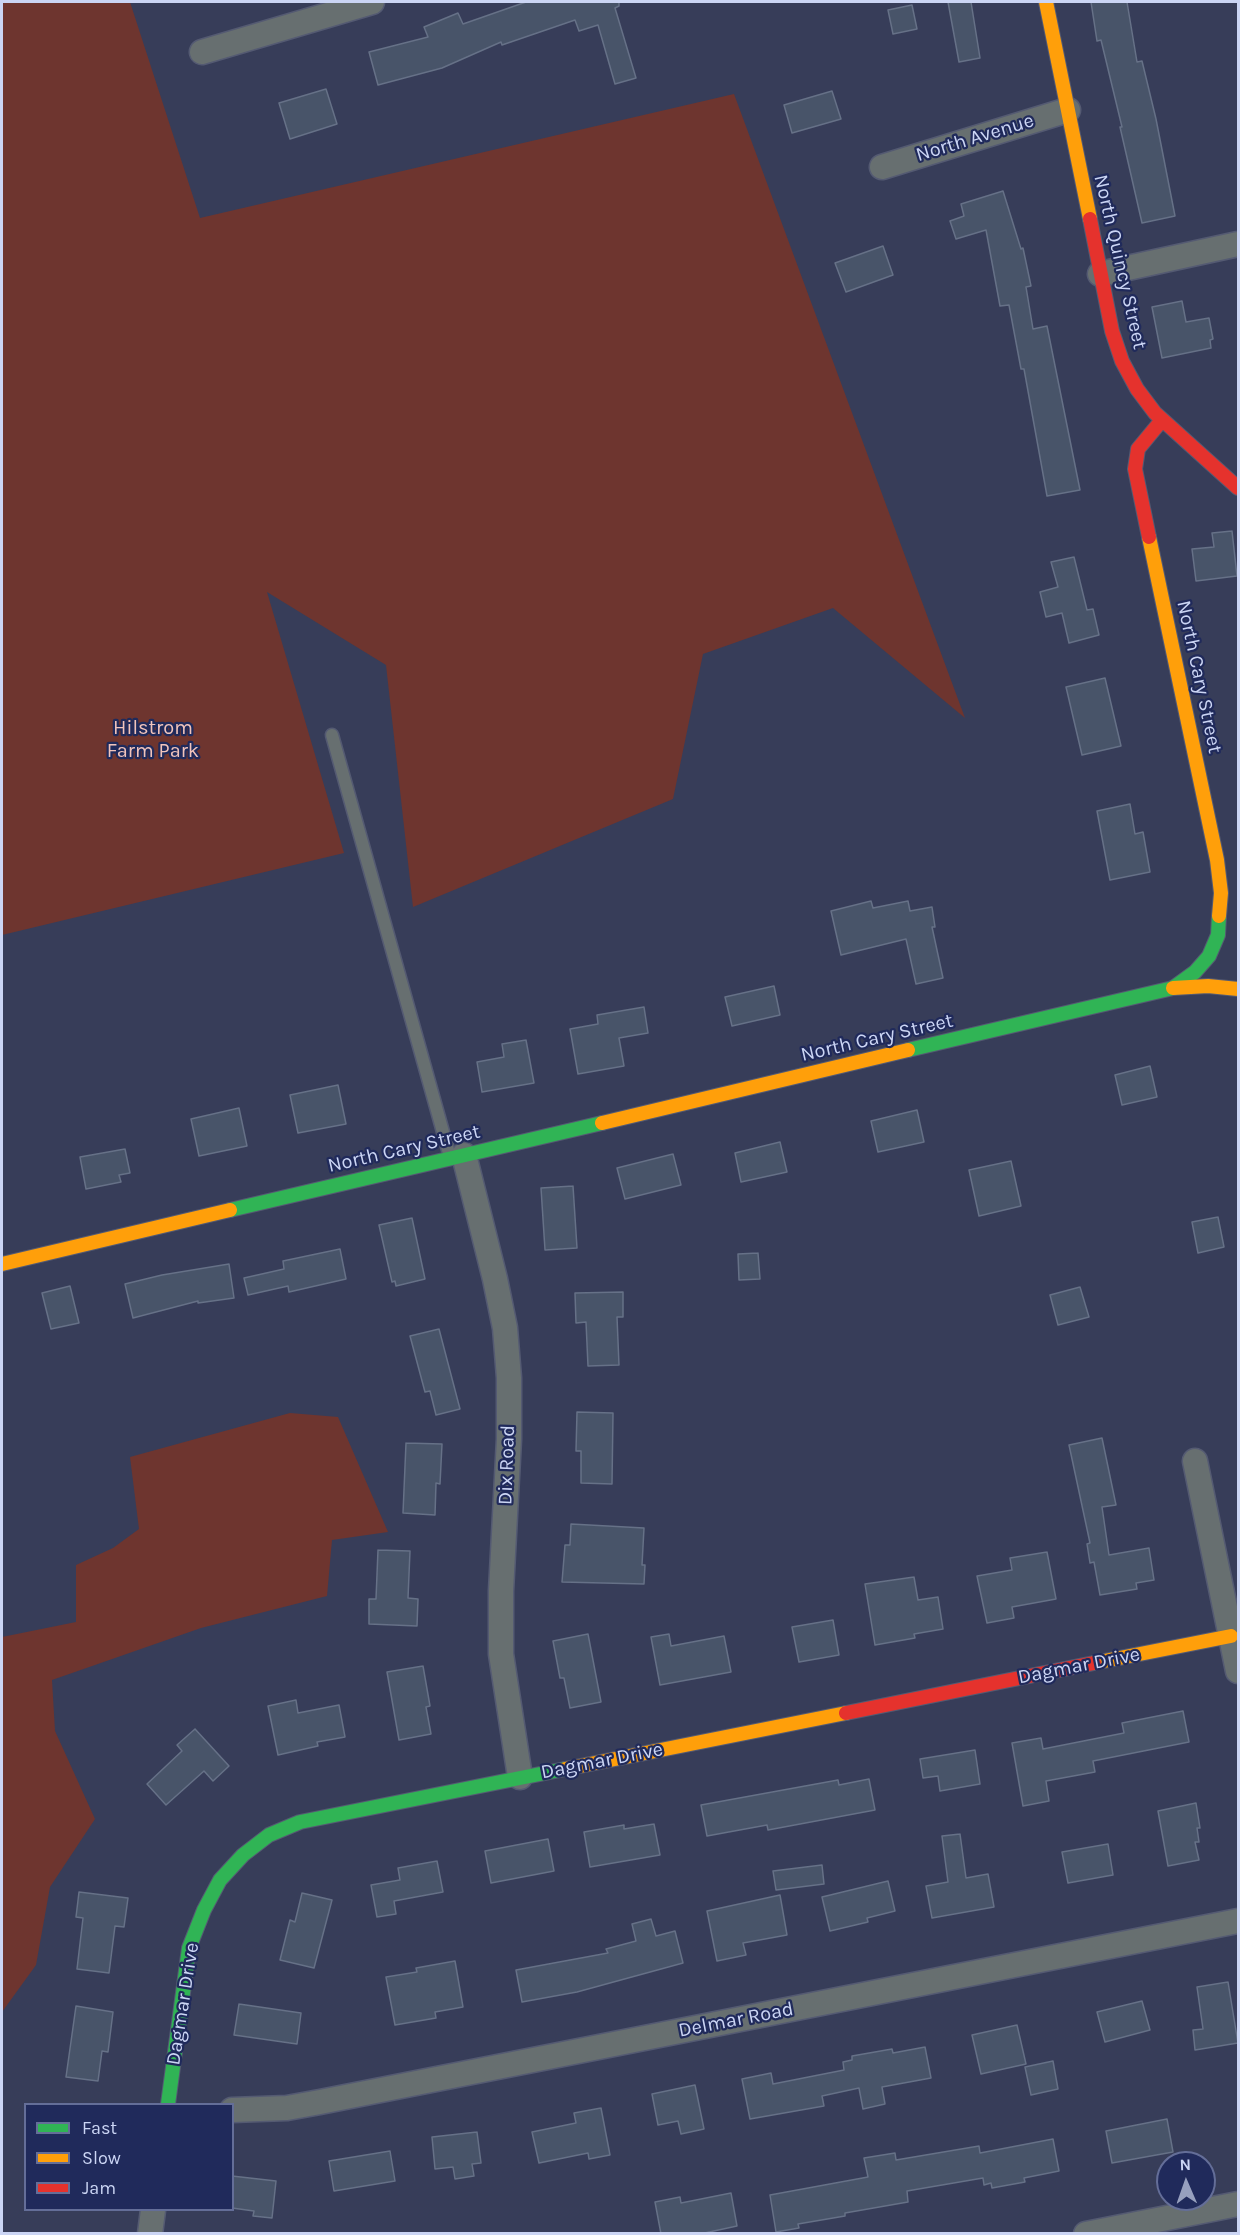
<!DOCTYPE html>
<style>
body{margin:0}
#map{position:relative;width:1240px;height:2235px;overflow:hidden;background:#373d59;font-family:Karla,sans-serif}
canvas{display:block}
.frame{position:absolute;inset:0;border:3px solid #cbd5f4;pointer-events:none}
.legend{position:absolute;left:24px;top:2103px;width:210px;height:108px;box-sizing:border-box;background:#202a5b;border:2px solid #646e98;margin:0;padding:8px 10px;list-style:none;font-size:18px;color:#cbd5f4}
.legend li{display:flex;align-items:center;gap:12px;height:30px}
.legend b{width:30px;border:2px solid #646e98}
.north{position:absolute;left:1156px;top:2151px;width:60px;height:60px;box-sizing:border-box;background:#202a5b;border:2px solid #646e98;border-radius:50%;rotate:358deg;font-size:16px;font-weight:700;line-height:24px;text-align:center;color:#cbd5f4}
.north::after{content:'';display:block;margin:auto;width:21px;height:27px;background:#97a0be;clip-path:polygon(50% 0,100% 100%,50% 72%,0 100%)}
</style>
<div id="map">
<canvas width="1240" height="2235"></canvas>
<div class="frame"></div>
<ul class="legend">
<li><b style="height:8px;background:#30b455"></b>Fast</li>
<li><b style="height:8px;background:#ff9f0a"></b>Slow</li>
<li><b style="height:8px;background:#e5322d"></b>Jam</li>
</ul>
<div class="north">N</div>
</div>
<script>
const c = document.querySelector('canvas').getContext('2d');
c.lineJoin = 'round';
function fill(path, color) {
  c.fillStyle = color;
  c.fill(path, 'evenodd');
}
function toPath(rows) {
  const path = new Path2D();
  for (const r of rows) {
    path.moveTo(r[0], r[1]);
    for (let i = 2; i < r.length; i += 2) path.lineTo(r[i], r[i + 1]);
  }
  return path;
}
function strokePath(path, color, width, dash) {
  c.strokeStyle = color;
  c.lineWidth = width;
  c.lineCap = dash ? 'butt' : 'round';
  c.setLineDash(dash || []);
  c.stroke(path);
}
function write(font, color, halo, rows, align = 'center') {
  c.font = font + ' Karla,sans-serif';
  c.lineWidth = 4.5;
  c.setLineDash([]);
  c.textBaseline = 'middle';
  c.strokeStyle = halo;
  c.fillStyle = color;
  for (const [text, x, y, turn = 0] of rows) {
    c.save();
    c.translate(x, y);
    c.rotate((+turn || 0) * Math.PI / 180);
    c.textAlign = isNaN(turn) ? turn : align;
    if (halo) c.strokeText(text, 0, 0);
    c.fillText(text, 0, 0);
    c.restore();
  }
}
fill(toPath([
 [2,2,130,2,200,218,734,94,965,718,833,608,703,654,673,799,413,907,386,665,267,592,344,853,2,935],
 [290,1413,338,1417,388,1532,332,1540,327,1596,201,1628,52,1680,55,1731,95,1819,50,1887,36,1965,2,2012,2,1637,76,1622,76,1565,113,1548,139,1529,130,1457]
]), '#6e352f');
const building = toPath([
 [526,2,619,2,619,6,615,8,636,78,615,84,598,25,579,31,575,20,502,45,501,42,442,68,378,85,369,52,428,37,424,27,458,13,463,24,526,2],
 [948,2,971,2,980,58,959,62,948,2],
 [1091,2,1127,2,1137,62,1142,61,1156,119,1175,216,1142,223,1120,127,1122,127,1101,40,1097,41,1091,2],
 [912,5,917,29,893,34,888,10,912,5],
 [326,89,337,124,290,139,279,103,326,89],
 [832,91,841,119,792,133,784,105,832,91],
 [1003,191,1021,249,1023,248,1031,286,1026,287,1033,329,1047,326,1080,490,1047,496,1024,369,1021,369,1009,305,1000,306,986,230,956,239,950,221,964,216,961,204,1003,191],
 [883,246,893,275,846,292,835,263,883,246],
 [1182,301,1186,322,1209,318,1213,339,1210,340,1211,348,1162,358,1152,307,1182,301],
 [1232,531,1237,576,1196,581,1192,549,1214,547,1212,533,1232,531],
 [1074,557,1087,610,1093,609,1099,635,1069,643,1062,613,1046,617,1040,592,1058,587,1051,562,1074,557],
 [1105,678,1121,746,1082,755,1066,687,1105,678],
 [1130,804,1135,834,1143,832,1150,872,1110,880,1097,811,1130,804],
 [871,901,873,908,908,901,910,911,932,907,935,927,932,927,943,978,916,984,906,939,841,955,831,911,871,901],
 [774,986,780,1015,732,1026,725,997,774,986],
 [644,1007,648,1033,619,1038,624,1066,578,1074,570,1029,598,1024,597,1015,644,1007],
 [526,1040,534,1083,482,1092,477,1062,504,1057,502,1044,526,1040],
 [1150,1066,1157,1097,1122,1105,1115,1075,1150,1066],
 [338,1085,346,1124,298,1133,290,1095,338,1085],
 [239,1108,247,1146,199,1156,191,1119,239,1108],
 [917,1110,924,1142,878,1152,871,1121,917,1110],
 [780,1142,787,1172,741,1182,735,1153,780,1142],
 [125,1149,130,1173,119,1175,121,1182,86,1189,80,1157,125,1149],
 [673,1154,681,1185,625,1199,617,1168,673,1154],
 [1011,1161,1021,1206,979,1216,969,1170,1011,1161],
 [573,1186,577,1248,545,1250,541,1188,573,1186],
 [1218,1217,1224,1247,1198,1253,1192,1222,1218,1217],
 [412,1218,425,1279,396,1286,395,1281,392,1282,379,1225,412,1218],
 [340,1249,346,1279,289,1292,288,1286,248,1295,244,1278,284,1269,283,1261,340,1249],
 [758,1253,760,1279,739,1280,738,1254,758,1253],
 [229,1264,234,1298,198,1303,198,1301,133,1318,125,1284,162,1275,229,1264],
 [70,1286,79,1323,51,1329,42,1293,70,1286],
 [1080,1287,1089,1317,1058,1325,1050,1295,1080,1287],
 [623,1292,623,1317,617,1317,619,1365,588,1366,586,1322,576,1323,575,1293,623,1292],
 [439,1329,460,1409,436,1415,430,1391,425,1392,410,1336,439,1329],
 [577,1412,613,1413,612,1484,581,1483,581,1451,576,1451,577,1412],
 [1102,1438,1116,1505,1102,1507,1109,1555,1149,1548,1154,1580,1136,1583,1137,1589,1100,1595,1094,1562,1090,1563,1087,1544,1090,1543,1069,1445,1102,1438],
 [406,1443,442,1444,440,1484,436,1483,435,1515,403,1513,406,1443],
 [571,1524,644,1528,642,1565,645,1565,644,1584,562,1582,565,1545,570,1545,571,1524],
 [378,1550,410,1551,408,1598,418,1599,417,1626,369,1624,369,1599,376,1599,378,1550],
 [1047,1552,1056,1599,1012,1607,1014,1618,987,1623,977,1576,1012,1570,1010,1558,1047,1552],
 [914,1577,918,1600,938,1597,943,1629,914,1634,915,1638,875,1645,865,1584,914,1577],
 [833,1620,839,1655,799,1662,792,1627,833,1620],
 [588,1634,601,1702,570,1708,564,1678,560,1678,553,1641,588,1634],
 [669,1634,671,1646,724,1636,731,1672,660,1685,651,1637,669,1634],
 [423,1666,430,1706,426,1707,431,1734,399,1740,387,1672,423,1666],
 [296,1700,298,1713,339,1705,345,1737,317,1742,318,1746,278,1755,268,1706,296,1700],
 [1183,1711,1189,1742,1093,1761,1095,1772,1046,1781,1049,1801,1023,1806,1012,1743,1041,1738,1043,1749,1124,1733,1122,1723,1183,1711],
 [195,1729,229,1766,213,1781,204,1771,166,1805,147,1784,182,1751,177,1745,195,1729],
 [975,1750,980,1784,940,1791,938,1776,923,1778,920,1759,975,1750],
 [869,1779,875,1810,768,1830,767,1825,707,1836,701,1805,838,1780,839,1785,869,1779],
 [1196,1803,1200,1828,1197,1828,1199,1842,1195,1842,1199,1860,1168,1866,1158,1811,1196,1803],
 [654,1824,660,1855,590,1867,584,1832,624,1825,624,1829,654,1824],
 [960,1834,966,1878,988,1874,994,1907,932,1918,926,1886,948,1882,942,1836,960,1834],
 [548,1839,554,1871,491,1883,485,1851,548,1839],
 [1108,1844,1113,1875,1068,1883,1062,1852,1108,1844],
 [437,1861,443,1892,394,1901,396,1914,377,1917,371,1885,400,1880,398,1868,437,1861],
 [822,1865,824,1884,776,1890,773,1871,822,1865],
 [888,1881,895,1911,867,1918,868,1922,830,1931,822,1897,888,1881],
 [79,1892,128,1898,124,1927,115,1926,109,1973,77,1969,83,1918,76,1917,79,1892],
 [302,1893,332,1900,314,1968,280,1960,290,1920,295,1922,302,1893],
 [780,1895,787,1935,743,1943,746,1955,717,1961,707,1911,780,1895],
 [651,1919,656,1936,675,1931,683,1963,577,1992,522,2002,516,1970,608,1953,606,1949,636,1941,632,1924,651,1919],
 [455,1961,463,2007,435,2012,436,2018,395,2025,386,1977,417,1972,416,1968,455,1961],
 [1228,1982,1238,2043,1195,2050,1193,2030,1203,2029,1197,1987,1228,1982],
 [1142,2001,1150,2030,1105,2042,1097,2012,1142,2001],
 [239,2004,301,2013,297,2044,234,2035,239,2004],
 [76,2006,113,2012,108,2052,102,2051,98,2081,66,2077,76,2006],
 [1017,2025,1026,2064,981,2074,972,2035,1017,2025],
 [925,2047,931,2078,882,2087,885,2104,863,2109,859,2088,822,2096,824,2106,750,2119,742,2079,771,2073,773,2084,844,2070,843,2062,852,2060,852,2056,892,2049,893,2053,925,2047],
 [1053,2061,1058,2089,1031,2095,1025,2067,1053,2061],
 [695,2085,704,2129,681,2134,678,2121,658,2125,652,2094,695,2085],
 [601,2108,610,2155,589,2159,588,2153,539,2163,532,2132,576,2123,574,2113,601,2108],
 [1167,2119,1173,2152,1112,2163,1106,2131,1167,2119],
 [477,2132,481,2163,472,2164,474,2176,455,2179,453,2167,435,2169,432,2137,477,2132],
 [1053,2139,1059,2171,1024,2178,1025,2182,992,2188,991,2183,984,2185,983,2178,907,2191,908,2202,845,2213,845,2216,798,2224,799,2228,776,2232,770,2195,868,2177,864,2158,895,2153,896,2160,979,2146,980,2153,1053,2139],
 [390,2151,395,2181,334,2191,329,2161,390,2151],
 [232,2176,276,2181,272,2218,253,2216,254,2211,232,2208,232,2176],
 [731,2193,737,2226,700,2234,661,2234,655,2202,680,2197,681,2203,731,2193]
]);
fill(building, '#485469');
strokePath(building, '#667187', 1.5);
const lane = toPath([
 [332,735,450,1157]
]);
const street = toPath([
 [202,52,372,2],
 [882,167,1068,110],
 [1100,274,1238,244],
 [464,1155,495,1279,505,1328,509,1378,509,1439,501,1591,501,1654,520,1777],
 [1195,1461,1238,1671],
 [232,2110,287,2108,320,2102,1238,1921],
 [150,2234,153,2210],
 [1086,2234,1238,2204]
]);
const fast = toPath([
 [908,1050,1173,988,1195,972,1209,956,1218,935,1219,916],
 [230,1210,602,1123],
 [168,2104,189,1948,204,1910,220,1880,243,1855,269,1835,300,1822,565,1769]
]);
const slow = toPath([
 [1046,2,1090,219],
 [1149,537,1217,860,1221,893,1219,916],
 [1173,988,1208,986,1238,989],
 [602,1123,908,1050],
 [2,1264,230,1210],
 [1094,1663,1231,1636],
 [565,1769,846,1713]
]);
const jam = toPath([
 [1090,219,1112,331,1122,361,1137,389,1155,413,1238,488],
 [1149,537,1135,469,1138,449,1162,420],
 [846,1713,1094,1663]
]);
strokePath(lane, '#545a72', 15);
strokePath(street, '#545a72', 27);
strokePath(fast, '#545a72', 16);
strokePath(slow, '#545a72', 16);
strokePath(jam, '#545a72', 16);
strokePath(lane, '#676f70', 12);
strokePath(street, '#676f70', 24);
strokePath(fast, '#30b455', 14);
strokePath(slow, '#ff9f0a', 14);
strokePath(jam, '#e5322d', 14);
write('20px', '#cbd5f4', '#202a5b', [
 ["North Avenue",975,138,-17],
 ["North Quincy Street",1120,262,77],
 ["North Cary Street",1199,677,78],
 ["North Cary Street",877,1038,-13],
 ["North Cary Street",404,1149,-13],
 ["Dix Road",507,1465,-88],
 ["Dagmar Drive",1079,1666,-11],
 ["Dagmar Drive",602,1761,-11],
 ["Dagmar Drive",183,2004,-81],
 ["Delmar Road",736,2020,-11]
]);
write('20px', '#f2c4bb', '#202a5b', [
 ["Hilstrom",153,728],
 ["Farm Park",153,751]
]);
</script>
